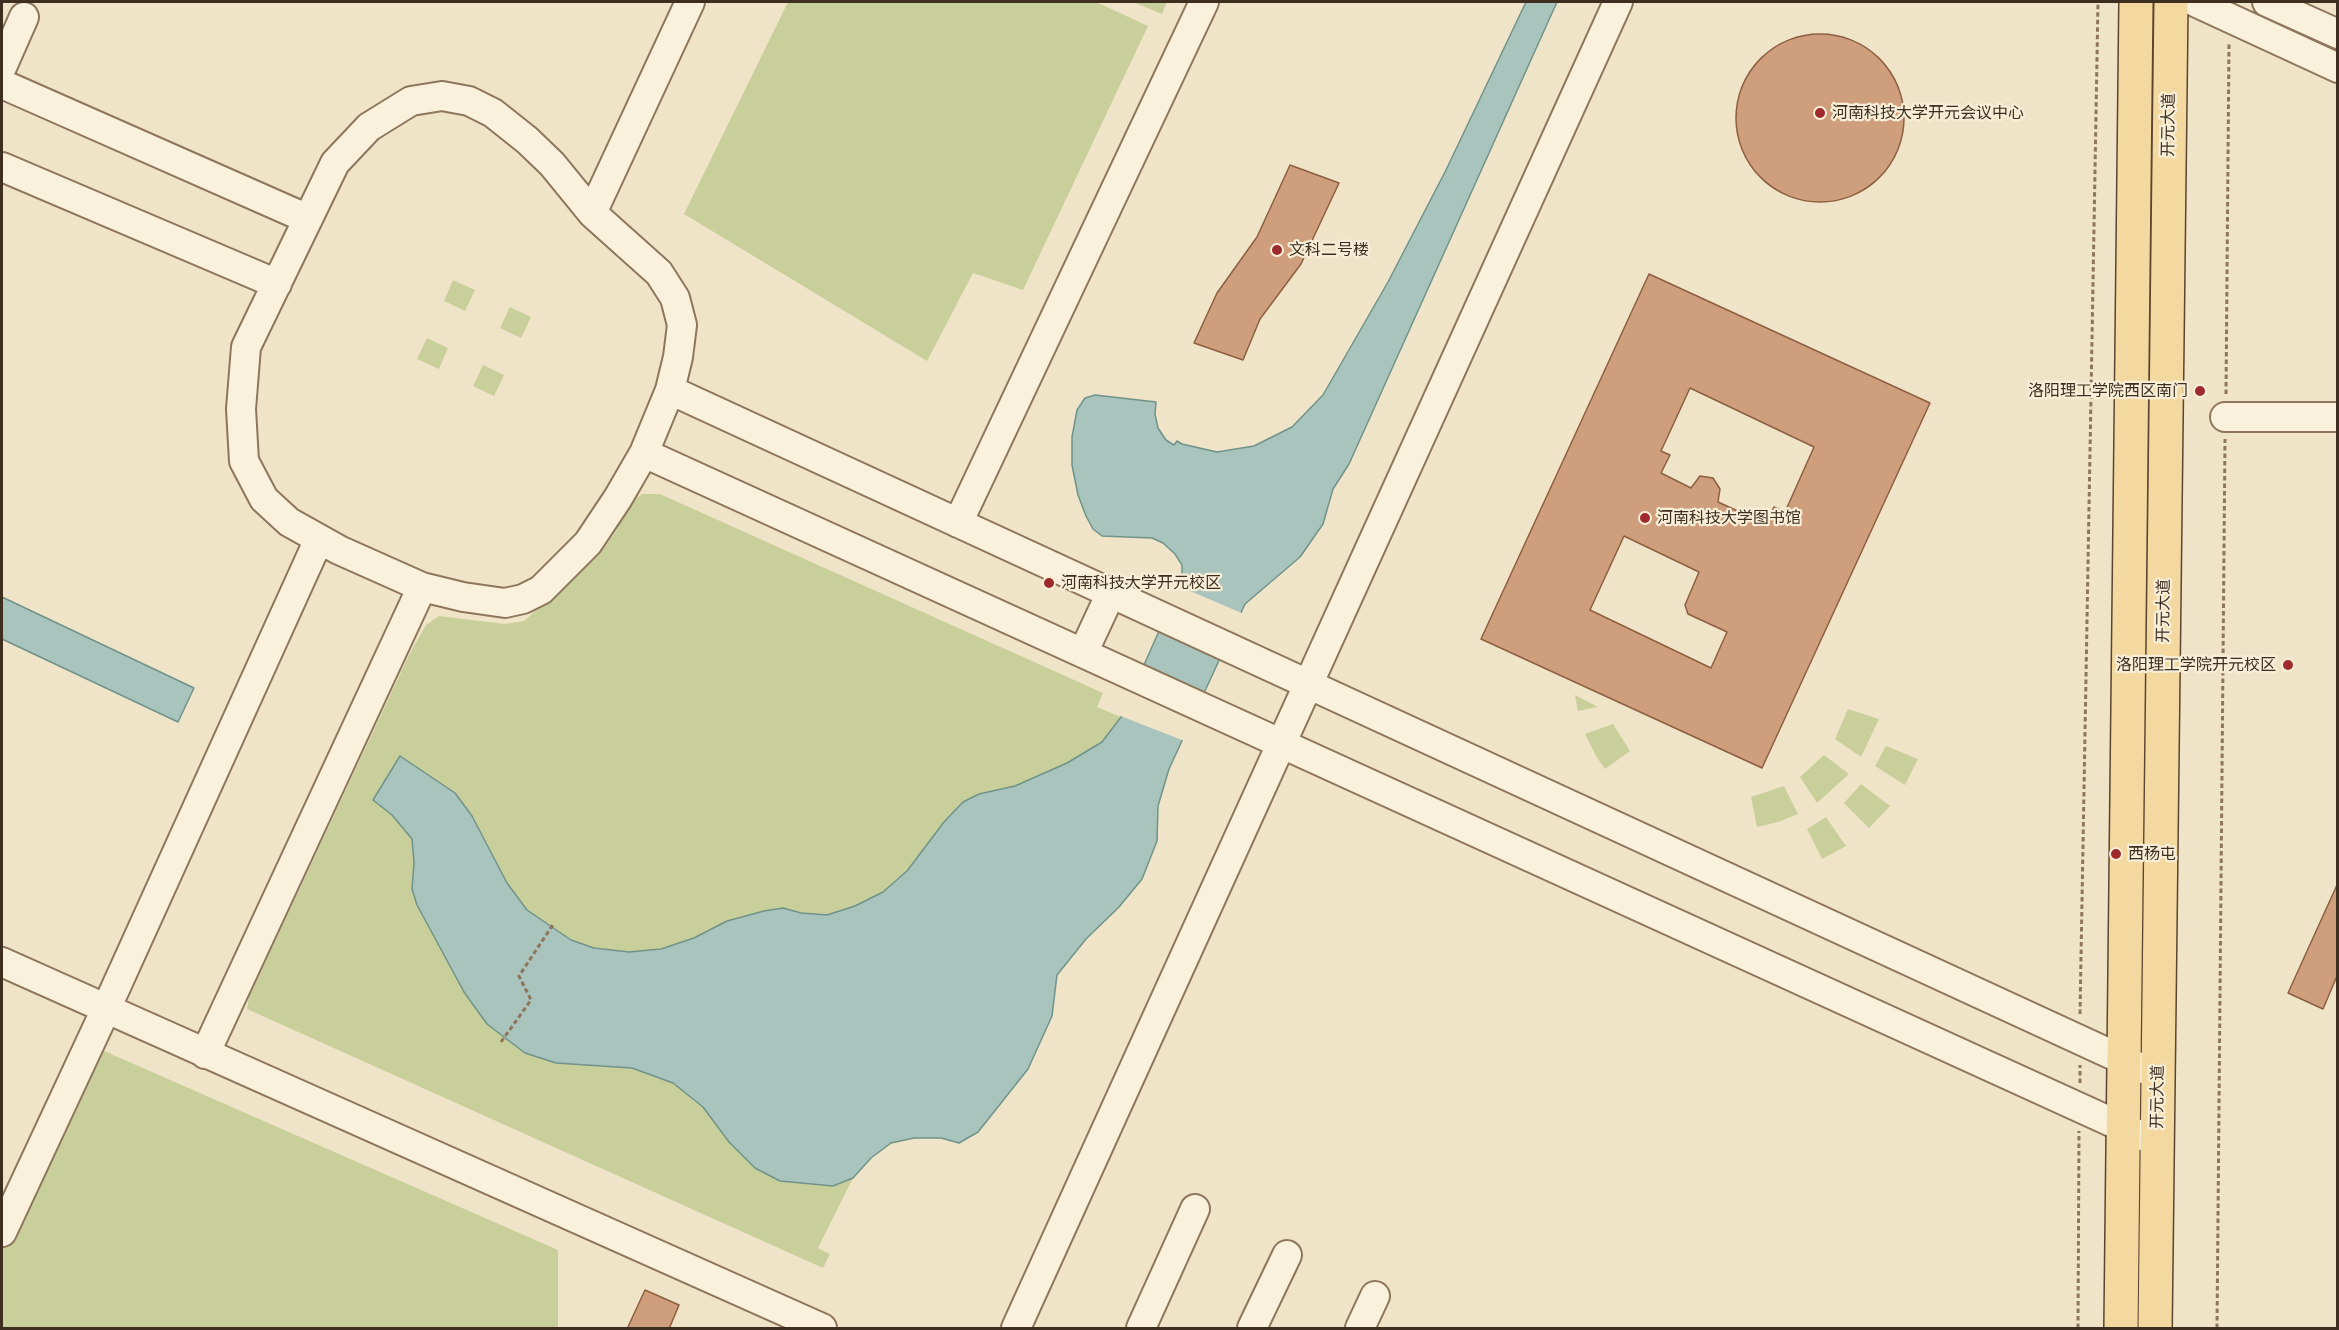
<!DOCTYPE html>
<meta charset="utf-8">
<style>
body{margin:0}
#map{position:relative;width:2339px;height:1330px;overflow:hidden;background:#f0e4c8;font-family:"Libre Baskerville",serif}
canvas{display:block}
.frame{position:absolute;inset:0;border:3px solid #3d2e20;pointer-events:none}
</style>
<div id="map">
<canvas width="2339" height="1330"></canvas>
<div class="frame"></div>
</div>
<script>
const c = document.querySelector('canvas').getContext('2d');
c.lineJoin = 'round';
function fill(path, color) {
  c.fillStyle = color;
  c.fill(path, 'evenodd');
}
function toPath(rows) {
  const path = new Path2D();
  for (const r of rows) {
    if (r.length === 3) {
      path.moveTo(r[0] + r[2], r[1]);
      path.arc(r[0], r[1], r[2], 0, 2 * Math.PI);
      continue;
    }
    path.moveTo(r[0], r[1]);
    for (let i = 2; i < r.length; i += 2) path.lineTo(r[i], r[i + 1]);
  }
  return path;
}
function strokePath(path, color, width, dash) {
  c.strokeStyle = color;
  c.lineWidth = width;
  c.lineCap = dash ? 'butt' : 'round';
  c.setLineDash(dash || []);
  c.stroke(path);
}
function write(font, color, halo, rows, align = 'center') {
  c.font = font + ' "Libre Baskerville","Noto Sans SC",serif';
  c.lineWidth = 4.5;
  c.setLineDash([]);
  c.textBaseline = 'middle';
  c.strokeStyle = halo;
  c.fillStyle = color;
  for (const [text, x, y, turn = 0] of rows) {
    c.save();
    c.translate(x, y);
    c.rotate((+turn || 0) * Math.PI / 180);
    c.textAlign = isNaN(turn) ? turn : align;
    if (halo) c.strokeText(text, 0, 0);
    c.fillText(text, 0, 0);
    c.restore();
  }
}
fill(toPath([
 [788,2,1096,2,1148,26,1023,290,973,273,927,361,684,214],
 [1133,2,1167,2,1162,14],
 [453,280,475,290,465,311,444,301],
 [510,307,531,317,521,338,500,328],
 [427,338,448,348,439,369,417,359],
 [483,365,504,375,494,396,473,386],
 [642,494,660,494,1103,693,1097,707,1121,717,1102,742,1067,763,1015,786,979,794,963,802,944,822,907,871,883,892,856,906,827,915,801,913,783,908,661,949,629,952,594,948,571,940,550,927,527,910,507,883,486,842,420,770,401,756,373,800,392,815,412,839,414,863,412,889,417,905,464,992,487,1024,525,1053,556,1063,632,1068,673,1083,703,1107,729,1142,833,1186,853,1178,818,1248,830,1254,823,1268,247,1009,249,997,410,653,426,625,439,616,505,624,524,621,600,554,616,531,626,506],
 [1575,695,1598,707,1578,711],
 [1848,709,1879,719,1861,757,1835,739],
 [1613,724,1630,751,1605,769,1596,756,1585,734],
 [1886,746,1918,759,1905,785,1875,766],
 [1824,755,1849,774,1817,803,1800,777],
 [1861,784,1890,806,1869,828,1844,803],
 [1784,786,1798,814,1778,822,1757,827,1751,797],
 [1826,817,1846,846,1822,859,1807,829],
 [95,1047,558,1250,558,1328,2,1328,2,1245]
]), '#c9cf9b');
const water = toPath([
 [1526,2,1557,2,1349,464,1333,489,1323,524,1300,557,1245,604,1169,769,1158,806,1157,841,1142,879,1119,907,1086,939,1057,975,1052,1016,1028,1069,978,1132,959,1143,941,1138,914,1138,891,1143,871,1158,853,1178,833,1186,780,1181,755,1168,729,1142,703,1107,673,1083,632,1068,556,1063,525,1053,487,1024,464,992,417,905,412,889,414,863,412,839,392,815,373,800,400,756,455,793,472,816,507,883,527,910,571,940,594,948,629,952,661,949,694,938,727,921,764,911,783,908,801,913,827,915,855,906,883,892,907,871,944,822,963,802,979,794,1015,786,1067,763,1102,742,1121,717,1182,579,1182,565,1175,554,1163,543,1152,538,1102,536,1093,529,1086,516,1078,495,1072,465,1072,437,1077,410,1085,398,1095,395,1156,402,1155,414,1158,428,1166,440,1174,445,1177,441,1182,444,1217,452,1254,446,1292,427,1323,395,1388,282,1446,170,1526,2],
 [2,597,194,688,178,722,2,639,2,597]
]);
fill(water, '#a9c4bc');
strokePath(water, '#6f938a', 1.5);
fill(toPath([
 [1176,585,1244,614,1224,660,1156,630],
 [1140,667,1207,697,1187,742,1118,715]
]), '#f0e4c8');
const building = toPath([
 [1820,118,84],
 [1290,165,1339,183,1301,264,1260,319,1243,360,1194,343,1217,293,1257,237,1290,165],
 [1649,274,1930,403,1762,768,1481,639,1649,274],
 [1690,388,1814,447,1785,512,1774,507,1766,524,1718,502,1720,489,1713,478,1700,476,1691,488,1661,473,1670,455,1661,451,1690,388],
 [1624,536,1699,572,1685,605,1688,614,1727,632,1711,668,1590,610,1624,536],
 [2337,885,2337,976,2323,1009,2288,993,2337,885],
 [645,1290,679,1305,669,1329,627,1329,645,1290]
]);
fill(building, '#cf9f7d');
strokePath(building, '#8d5f41', 1.5);
const minor = toPath([
 [2195,2,2338,68],
 [2267,2,2338,34],
 [2,67,24,17],
 [2,84,308,219],
 [442,96,469,101,493,113,527,140,552,164,592,213,659,273,675,298,682,325,678,357,670,390,644,453,618,498,588,543,541,590,523,599,505,603,463,597,422,587,339,550,289,522,264,499,244,461,241,409,246,347,335,163,369,127,411,101,442,96],
 [2,167,277,284],
 [592,213,690,2],
 [670,390,2143,1069],
 [2225,417,2338,417],
 [644,453,2142,1136],
 [958,523,1204,2],
 [1083,653,1111,593],
 [2,962,822,1328],
 [205,1054,422,587],
 [2,1232,106,1009,319,539],
 [1016,1328,1618,2],
 [1141,1328,1195,1209],
 [1252,1328,1287,1255],
 [1360,1328,1375,1296]
]);
const major = toPath([
 [2121,1328,2136,2],
 [2155,1328,2171,2]
]);
strokePath(minor, '#8d765c', 32);
strokePath(major, '#5b4430', 36);
strokePath(toPath([
 [2226,394,2229,43],
 [2080,1014,2098,2],
 [501,1042,531,1000,519,976,554,923],
 [2080,1083,2080,1065],
 [2078,1328,2079,1131],
 [2217,1328,2225,439]
]), '#8d765c', 3, [4.5, 3]);
strokePath(minor, '#faf1dc', 28);
strokePath(major, '#f3d9a0', 33);
for (const [x, y, r, color] of [
 [1820,113,6,"#9e2a2b"],
 [1277,250,6,"#9e2a2b"],
 [2200,391,6,"#9e2a2b"],
 [1645,518,6,"#9e2a2b"],
 [1049,583,6,"#9e2a2b"],
 [2288,665,6,"#9e2a2b"],
 [2116,854,6,"#9e2a2b"]
]) {
  const dot = new Path2D();
  dot.arc(x, y, r, 0, 2 * Math.PI);
  c.fillStyle = color;
  c.fill(dot);
  strokePath(dot, '#f7eed8', 2);
}
write('16px', '#3d2e20', '#f7eed8', [
 ["河南科技大学开元会议中心",1832,113],
 ["文科二号楼",1289,250],
 ["洛阳理工学院西区南门",2188,391,"right"],
 ["河南科技大学图书馆",1657,518],
 ["河南科技大学开元校区",1061,583],
 ["洛阳理工学院开元校区",2276,665,"right"],
 ["西杨屯",2128,854]
], 'left');
write('16px', '#3d2e20', '#f7eed8', [
 ["开元大道",2169,125,-89],
 ["开元大道",2164,611,-89],
 ["开元大道",2158,1097,-89]
]);
</script>
